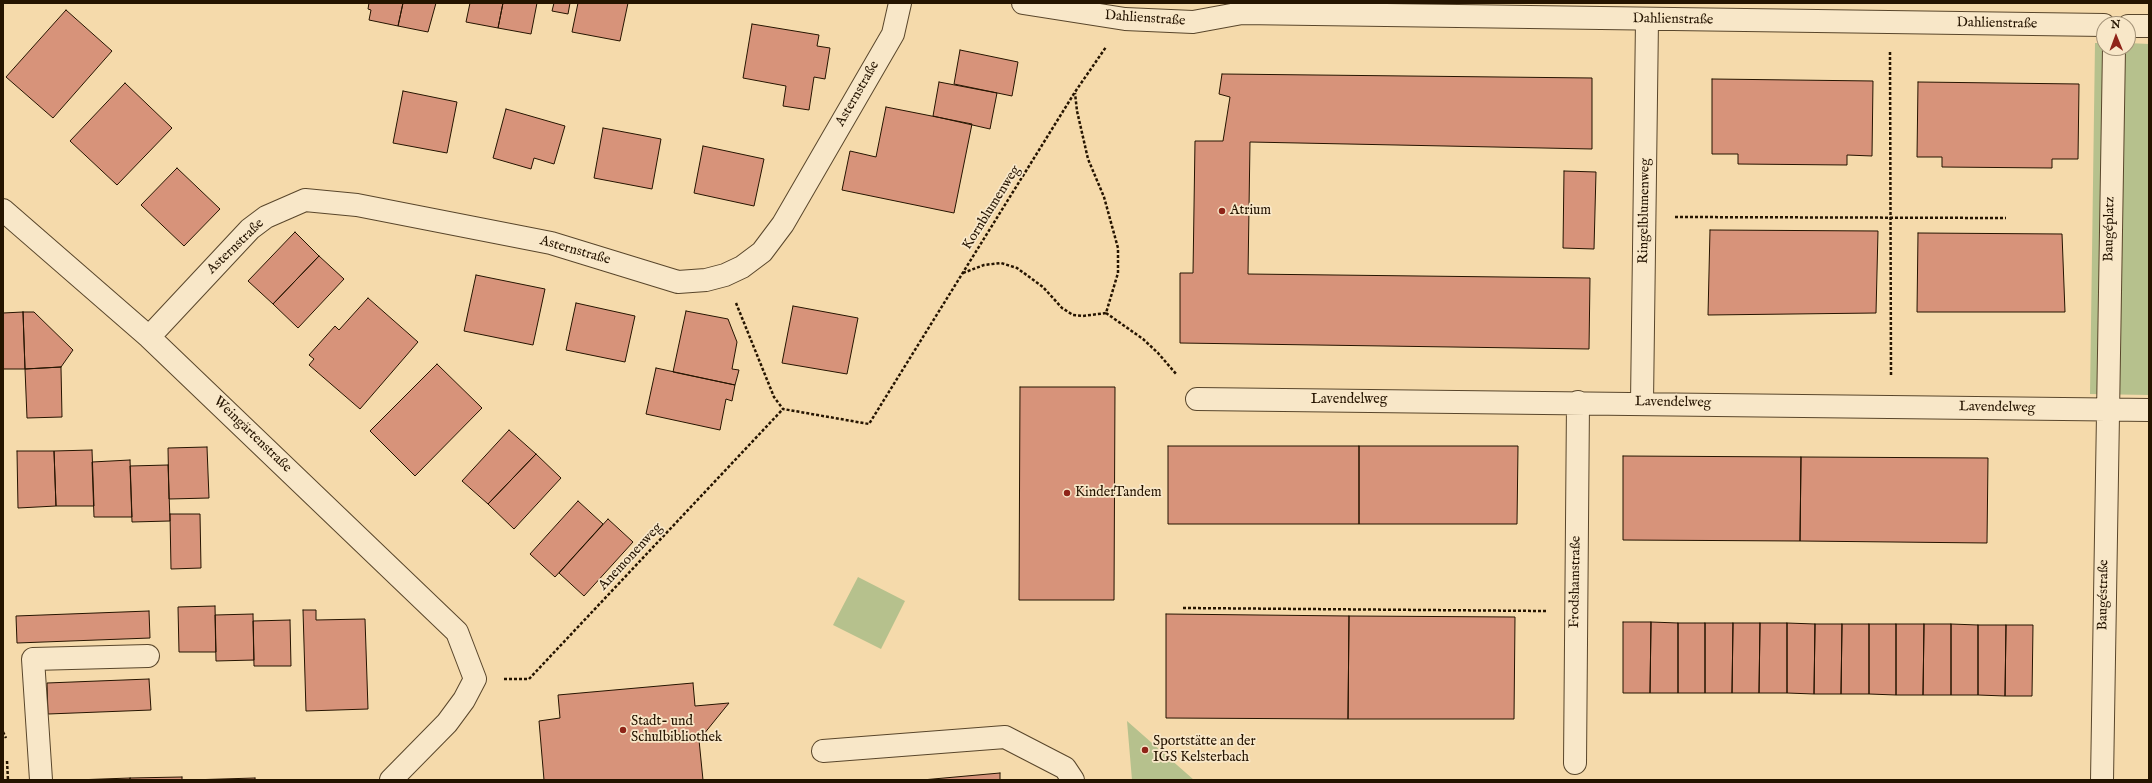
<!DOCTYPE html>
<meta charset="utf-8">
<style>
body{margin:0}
#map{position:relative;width:2152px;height:783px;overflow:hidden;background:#f5daab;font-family:"IM FELL English",serif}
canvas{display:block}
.frame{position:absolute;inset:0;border:4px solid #251400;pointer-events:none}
.north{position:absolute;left:2096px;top:16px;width:40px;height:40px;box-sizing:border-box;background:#f8e7c8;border:1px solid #a49378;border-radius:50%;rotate:359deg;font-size:11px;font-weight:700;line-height:16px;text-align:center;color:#251400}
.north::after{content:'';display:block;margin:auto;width:14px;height:18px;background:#8f2418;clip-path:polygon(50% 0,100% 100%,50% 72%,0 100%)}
</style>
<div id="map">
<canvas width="2152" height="783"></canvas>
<div class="frame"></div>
<div class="north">N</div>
</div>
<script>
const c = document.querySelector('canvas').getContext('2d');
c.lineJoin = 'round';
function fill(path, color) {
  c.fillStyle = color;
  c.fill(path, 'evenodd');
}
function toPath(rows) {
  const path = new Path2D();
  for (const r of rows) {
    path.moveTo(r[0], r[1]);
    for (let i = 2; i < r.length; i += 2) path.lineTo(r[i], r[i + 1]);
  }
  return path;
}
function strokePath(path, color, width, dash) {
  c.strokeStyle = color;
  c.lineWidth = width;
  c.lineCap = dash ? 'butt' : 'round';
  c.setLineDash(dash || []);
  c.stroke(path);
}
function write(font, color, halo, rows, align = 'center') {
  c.font = font + ' "IM FELL English",serif';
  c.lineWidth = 3.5;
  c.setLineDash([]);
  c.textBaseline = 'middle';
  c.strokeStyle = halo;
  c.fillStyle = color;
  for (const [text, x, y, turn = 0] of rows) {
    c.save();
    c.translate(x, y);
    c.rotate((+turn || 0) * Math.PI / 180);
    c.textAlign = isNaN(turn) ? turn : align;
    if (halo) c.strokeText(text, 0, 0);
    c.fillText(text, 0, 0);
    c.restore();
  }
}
fill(toPath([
 [2095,43,2104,43,2104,48,2128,48,2128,43,2149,44,2149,395,2090,394],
 [858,577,905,601,881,649,833,625],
 [1127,721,1194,780,1132,780]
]), '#b6c18d');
const building = toPath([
 [369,3,403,3,398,26,369,20,371,10,368,9,369,3],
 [403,3,436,3,428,32,398,26,403,3],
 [470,3,503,3,498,28,466,22,470,3],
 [503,3,537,3,531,34,498,28,503,3],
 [554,3,570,3,568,14,552,11,554,3],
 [578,3,628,3,620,41,572,32,578,3],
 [66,10,112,51,53,118,6,77,66,10],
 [752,24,819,35,817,46,830,48,825,79,814,77,809,110,783,106,786,86,743,78,752,24],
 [960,50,1018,62,1012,96,954,84,960,50],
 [1222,74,1592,78,1592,149,1250,142,1248,274,1590,278,1589,349,1180,343,1180,273,1193,273,1195,141,1223,141,1230,97,1219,94,1222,74],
 [1712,79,1873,81,1872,156,1847,155,1847,165,1738,164,1738,154,1712,154,1712,79],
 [939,82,997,93,990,129,933,116,939,82],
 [1918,82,2079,84,2078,159,2052,159,2052,168,1942,167,1942,157,1917,157,1918,82],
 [125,83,172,128,117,185,70,141,125,83],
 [403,91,457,102,447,153,393,143,403,91],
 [886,107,972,124,954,213,842,190,850,151,876,157,886,107],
 [506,109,565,126,554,164,534,158,531,169,493,158,506,109],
 [603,128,661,139,652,189,594,178,603,128],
 [703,146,764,159,754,206,694,193,703,146],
 [177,168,220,209,184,246,141,205,177,168],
 [1564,171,1596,172,1594,249,1563,248,1564,171],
 [1710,230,1878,231,1876,313,1708,315,1710,230],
 [295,232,319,256,273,304,248,281,295,232],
 [1918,233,2062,234,2065,312,1917,312,1918,233],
 [319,256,344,279,298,328,273,304,319,256],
 [476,275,545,289,533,345,464,331,476,275],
 [368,298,418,342,360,409,309,365,314,359,309,355,335,326,339,330,368,298],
 [576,303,635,316,625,362,566,350,576,303],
 [793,306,858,318,847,374,782,363,793,306],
 [686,311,728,319,737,342,732,369,739,370,735,385,673,372,686,311],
 [23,312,34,312,73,350,61,367,25,369,23,312],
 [23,312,25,369,3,369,3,313,23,312],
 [437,364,482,408,415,476,370,431,437,364],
 [61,367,62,417,27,418,25,369,61,367],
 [656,368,735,385,732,401,726,399,720,430,646,414,656,368],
 [1020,387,1115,387,1114,600,1019,600,1020,387],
 [509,430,536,454,488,504,462,481,509,430],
 [1168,446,1359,446,1359,524,1168,524,1168,446],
 [1359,446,1518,446,1517,524,1359,524,1359,446],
 [207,447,209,498,169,499,168,448,207,447],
 [92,450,94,506,56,506,54,451,92,450],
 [17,451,54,451,56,506,18,508,17,451],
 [536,454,561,478,514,529,488,504,536,454],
 [1623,456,1801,457,1800,541,1623,540,1623,456],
 [1801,457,1988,458,1987,543,1800,541,1801,457],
 [130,460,132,517,94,517,92,462,130,460],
 [168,465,170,521,132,522,130,466,168,465],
 [578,501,603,524,555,577,530,554,578,501],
 [170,514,200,514,201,568,171,569,170,514],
 [608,519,633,542,584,596,559,573,608,519],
 [215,606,216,652,179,652,178,607,215,606],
 [303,610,316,610,316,620,365,619,368,709,306,711,303,610],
 [149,611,150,638,17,643,16,616,149,611],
 [253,614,254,660,216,661,215,615,253,614],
 [1166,614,1349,616,1348,719,1166,718,1166,614],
 [1349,616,1515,617,1514,719,1348,719,1349,616],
 [290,620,291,666,254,666,253,621,290,620],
 [1623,622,1651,622,1650,693,1623,693,1623,622],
 [1651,622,1678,623,1678,693,1650,693,1651,622],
 [1678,623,1705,623,1705,693,1678,693,1678,623],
 [1705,623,1733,623,1732,693,1705,693,1705,623],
 [1733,623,1760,623,1759,693,1732,693,1733,623],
 [1760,623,1787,623,1787,693,1759,693,1760,623],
 [1787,623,1815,624,1814,694,1787,693,1787,623],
 [1815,624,1842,624,1841,694,1814,694,1815,624],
 [1842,624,1869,624,1869,694,1841,694,1842,624],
 [1869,624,1896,624,1896,695,1869,694,1869,624],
 [1896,624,1924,624,1923,695,1896,695,1896,624],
 [1924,624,1951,624,1951,695,1923,695,1924,624],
 [1951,624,1978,625,1978,695,1951,695,1951,624],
 [1978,625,2006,625,2005,696,1978,695,1978,625],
 [2006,625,2033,625,2032,696,2005,696,2006,625],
 [149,679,151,710,48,714,47,683,149,679],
 [693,683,695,706,729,703,699,740,703,780,544,780,539,721,560,718,558,695,693,683],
 [1000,773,1000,780,922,780,1000,773],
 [182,777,182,780,130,780,130,778,182,777],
 [130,778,130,780,75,780,130,778],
 [255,778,255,780,189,780,255,778]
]);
fill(building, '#d7937a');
strokePath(building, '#251400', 1);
const minor = toPath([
 [1023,3,1125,19,1193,22,1242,13,2104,25],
 [2128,26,2149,26],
 [3,210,149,337,457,632,475,679,464,700,447,723,391,780],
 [149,337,250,229,266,217,305,200,357,205,551,243,678,282,706,280,725,275,742,267,762,252,783,224,893,34,900,3],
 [1197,399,2149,410],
 [1642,402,1647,20],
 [823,751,1005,737,1065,768,1073,780],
 [1575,763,1578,402],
 [41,780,33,659,148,656],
 [2102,780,2114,48]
]);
strokePath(minor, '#59462b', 24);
strokePath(toPath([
 [1890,52,1891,377],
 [1675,217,2006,218],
 [963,273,984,265,1001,263,1017,268,1043,287,1062,308,1073,315,1083,316,1106,313,1118,273,1118,248,1104,197,1088,159,1077,111,1075,93],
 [736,303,774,397,783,409,869,424,1075,92,1106,47],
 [1106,313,1143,339,1158,353,1177,375],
 [1183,608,1546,611],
 [504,679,529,679,783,409],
 [3,732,6,738],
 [7,761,8,780]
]), '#251400', 2.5, [3, 2]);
strokePath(minor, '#f8e7c8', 22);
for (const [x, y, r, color] of [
 [1222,211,4,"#8f2418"],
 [1067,493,4,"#8f2418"],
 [623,730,4,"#8f2418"],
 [1145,750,4,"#8f2418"]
]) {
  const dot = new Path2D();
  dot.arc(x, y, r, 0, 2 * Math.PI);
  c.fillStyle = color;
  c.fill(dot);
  strokePath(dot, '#f8e7c8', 1.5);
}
write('14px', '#251400', '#f8e7c8', [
 ["Dahlienstraße",1145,19,4],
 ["Dahlienstraße",1673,20,1],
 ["Dahlienstraße",1997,24,1],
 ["Asternstraße",858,94,-60],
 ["Kornblumenweg",992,208,-58],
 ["Ringelblumenweg",1645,211,-89],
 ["Baugéplatz",2110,229,-89],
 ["Asternstraße",236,247,-44],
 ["Asternstraße",575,251,16],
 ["Lavendelweg",1349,400],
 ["Lavendelweg",1673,403,1],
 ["Lavendelweg",1997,408,1],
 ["Weingärtenstraße",252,435,44],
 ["Anemonenweg",631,557,-47],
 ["Frodshamstraße",1576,582,-89],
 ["Baugéstraße",2104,595,-89]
]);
write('14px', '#251400', '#f8e7c8', [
 ["Atrium",1230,211],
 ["KinderTandem",1075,493],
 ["Stadt- und",631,722],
 ["Schulbibliothek",631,738],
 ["Sportstätte an der",1153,742],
 ["IGS Kelsterbach",1153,758]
], 'left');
</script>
